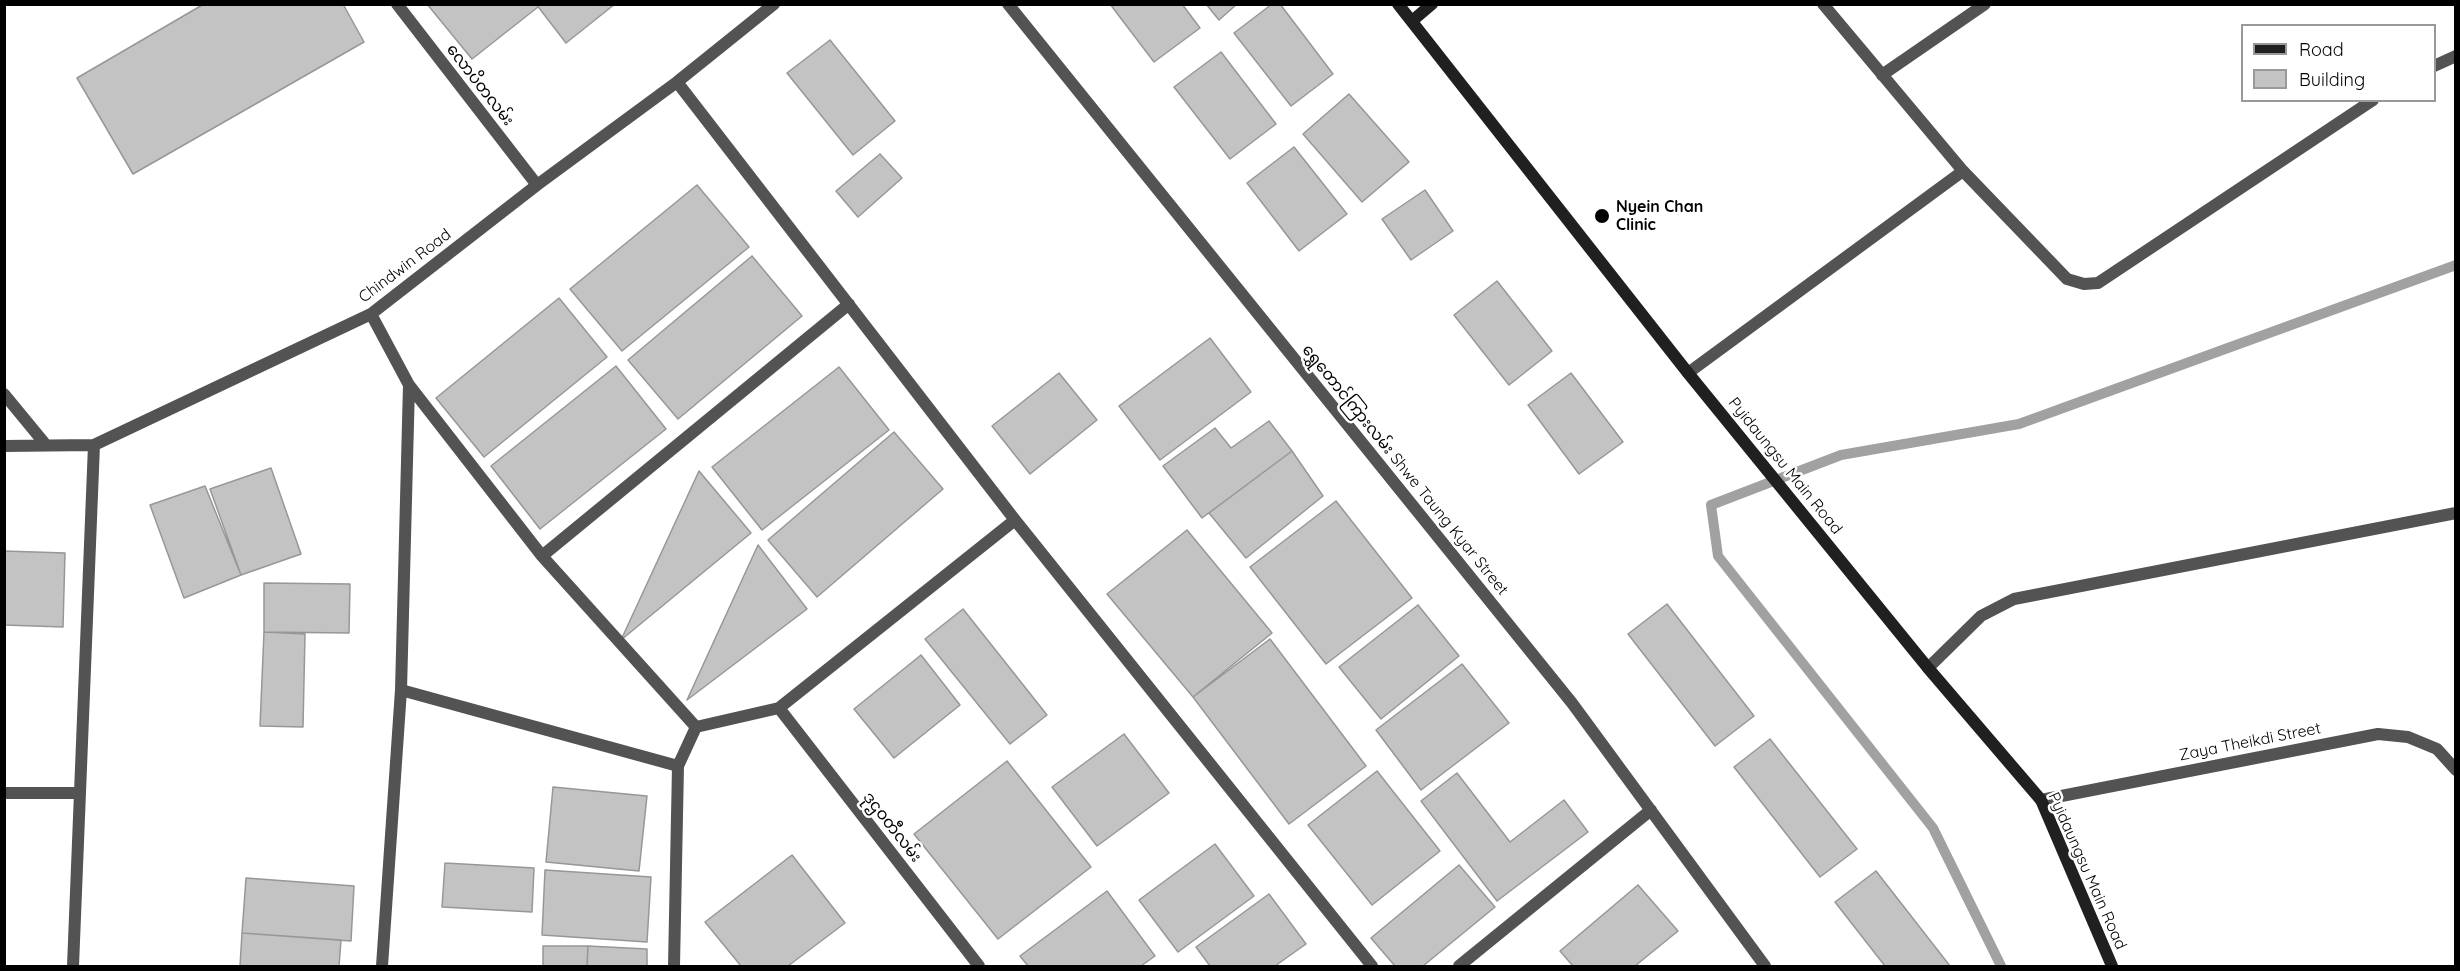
<!DOCTYPE html>
<meta charset="utf-8">
<style>
body{margin:0}
#map{position:relative;width:2460px;height:971px;overflow:hidden;background:#fff;font-family:Quicksand,sans-serif}
canvas{display:block}
.frame{position:absolute;inset:0;border:6px solid #000;pointer-events:none}
.legend{position:absolute;left:2241px;top:24px;width:195px;height:78px;box-sizing:border-box;background:#fff;border:2px solid #999;margin:0;padding:8px 10px;list-style:none;font-size:18px;color:#000}
.legend li{display:flex;align-items:center;gap:12px;height:30px}
.legend b{width:30px;border:2px solid #999}
</style>
<div id="map">
<canvas width="2460" height="971"></canvas>
<div class="frame"></div>
<ul class="legend">
<li><b style="height:8px;background:#202020"></b>Road</li>
<li><b style="height:16px;background:#c3c3c3"></b>Building</li>
</ul>
</div>
<script>
const c = document.querySelector('canvas').getContext('2d');
c.lineJoin = 'round';
function toPath(rows) {
  const path = new Path2D();
  for (const r of rows) {
    path.moveTo(r[0], r[1]);
    for (let i = 2; i < r.length; i += 2) path.lineTo(r[i], r[i + 1]);
  }
  return path;
}
function strokePath(path, color, width, dash) {
  c.strokeStyle = color;
  c.lineWidth = width;
  c.lineCap = dash ? 'butt' : 'round';
  c.setLineDash(dash || []);
  c.stroke(path);
}
function fill(path, color) {
  c.fillStyle = color;
  c.fill(path, 'evenodd');
}
function write(font, color, halo, rows, align = 'center') {
  c.font = font + ' Quicksand,"Noto Sans Myanmar",sans-serif';
  c.lineWidth = 5;
  c.setLineDash([]);
  c.textBaseline = 'middle';
  c.strokeStyle = halo;
  c.fillStyle = color;
  for (const [text, x, y, turn = 0] of rows) {
    c.save();
    c.translate(x, y);
    c.rotate((+turn || 0) * Math.PI / 180);
    c.textAlign = isNaN(turn) ? turn : align;
    if (halo) c.strokeText(text, 0, 0);
    c.fillText(text, 0, 0);
    c.restore();
  }
}
strokePath(toPath([
 [2001,966,1933,828,1718,556,1711,505,1841,455,2019,424,2456,265]
]), '#a1a1a1', 10);
const building = toPath([
 [204,4,343,4,364,42,133,174,77,78,204,4],
 [427,4,536,4,538,7,472,59,427,4],
 [536,4,615,4,566,43,536,4],
 [1110,4,1182,4,1200,28,1154,62,1110,4],
 [1206,4,1237,4,1219,20,1206,4],
 [1272,4,1280,4,1333,74,1291,106,1234,33,1272,4],
 [830,40,895,121,853,155,787,73,830,40],
 [1221,52,1276,124,1230,159,1174,87,1221,52],
 [1349,94,1409,162,1362,202,1303,134,1349,94],
 [1294,147,1347,214,1299,251,1247,183,1294,147],
 [880,154,902,178,858,217,836,191,880,154],
 [697,185,749,247,622,351,570,289,697,185],
 [1425,190,1453,231,1411,260,1382,219,1425,190],
 [752,256,802,316,678,419,628,360,752,256],
 [1497,281,1552,351,1509,385,1454,315,1497,281],
 [559,298,607,357,484,457,436,398,559,298],
 [1210,338,1251,392,1160,460,1119,406,1210,338],
 [616,366,666,429,540,529,491,466,616,366],
 [839,367,889,430,762,530,712,467,839,367],
 [1059,373,1097,420,1030,474,992,426,1059,373],
 [1571,373,1623,442,1579,474,1528,405,1571,373],
 [1269,421,1292,451,1202,518,1163,466,1215,428,1231,448,1269,421],
 [894,432,943,489,817,597,768,540,894,432],
 [1292,451,1323,496,1246,558,1209,513,1292,451],
 [271,468,301,554,241,575,210,489,271,468],
 [699,471,751,533,621,640,699,471],
 [205,486,241,575,184,598,150,505,205,486],
 [1336,501,1412,598,1326,664,1250,567,1336,501],
 [1187,530,1272,633,1193,697,1107,594,1187,530],
 [758,545,807,609,687,700,758,545],
 [4,551,65,553,63,627,4,625,4,551],
 [264,583,350,584,349,633,264,632,264,583],
 [1667,604,1754,716,1715,746,1628,634,1667,604],
 [1418,605,1459,656,1381,719,1339,667,1418,605],
 [963,609,1047,715,1010,744,925,639,963,609],
 [264,632,305,634,303,727,260,726,264,632],
 [1270,639,1366,766,1289,824,1193,697,1270,639],
 [921,655,960,705,894,758,854,709,921,655],
 [1462,664,1509,723,1421,790,1376,730,1462,664],
 [1124,734,1169,793,1097,846,1052,787,1124,734],
 [1770,739,1857,849,1820,877,1734,767,1770,739],
 [1007,761,1091,867,998,939,914,834,1007,761],
 [1377,771,1440,851,1372,905,1308,825,1377,771],
 [1457,773,1510,842,1564,800,1588,832,1497,901,1421,801,1457,773],
 [553,787,647,796,639,871,546,862,553,787],
 [1215,844,1254,896,1178,952,1139,900,1215,844],
 [792,855,845,923,788,966,741,966,705,922,792,855],
 [445,863,534,868,532,912,442,907,445,863],
 [1459,865,1495,907,1423,966,1395,966,1371,938,1459,865],
 [545,870,651,877,647,942,542,935,545,870],
 [1876,871,1950,966,1885,966,1835,902,1876,871],
 [246,878,354,886,351,941,242,933,246,878],
 [1638,885,1678,931,1635,966,1573,966,1560,951,1638,885],
 [1107,891,1155,956,1141,966,1028,966,1020,956,1107,891],
 [1269,894,1306,944,1275,966,1210,966,1196,947,1269,894],
 [242,933,341,940,339,966,240,966,242,933],
 [543,946,588,946,587,966,543,966,543,946],
 [588,946,647,949,647,966,587,966,588,946]
]);
fill(building, '#c3c3c3');
strokePath(building, '#979797', 1.5);
strokePath(toPath([
 [397,4,537,185],
 [1008,4,1572,703,1765,966],
 [1823,4,1963,171,2067,279,2084,284,2098,283,2373,100],
 [2434,66,2456,56],
 [1882,75,1985,4],
 [677,82,1015,520,1372,966],
 [371,314,409,385,401,690,382,966],
 [1688,373,1963,171],
 [409,385,542,556,696,727,678,766,674,966],
 [4,394,46,445],
 [4,446,94,445,371,314,537,185,677,82,774,4],
 [542,556,849,304],
 [1928,668,1981,616,2014,599,2456,513],
 [401,690,678,766],
 [779,708,979,966],
 [696,727,779,708,1015,520],
 [4,793,79,793],
 [2041,800,2378,734,2408,737,2437,749,2456,770],
 [73,966,94,445],
 [1459,966,1651,810]
]), '#535353', 12);
strokePath(toPath([
 [1398,4,1688,373,1928,668,2041,800,2112,966],
 [1412,21,1432,4]
]), '#202020', 12);
for (const [x, y, r, color] of [
 [1602,216,8,"#000"]
]) {
  const dot = new Path2D();
  dot.arc(x, y, r, 0, 2 * Math.PI);
  c.fillStyle = color;
  c.fill(dot);
  strokePath(dot, '#fff', 2);
}
write('16px', '#000', '#fff', [
 ["လောပိတလမ်း",480,85,52],
 ["Chindwin Road",405,266,-37],
 ["Pyidaungsu Main Road",1785,466,51],
 ["ရွှေတောင်ကြားလမ်း Shwe Taung Kyar Street",1405,470,51],
 ["Zaya Theikdi Street",2250,742,-11],
 ["ဒုဌဝတီလမ်း",892,827,52],
 ["Pyidaungsu Main Road",2087,871,66]
]);
write('bold 16px', '#000', '#fff', [
 ["Nyein Chan",1616,207],
 ["Clinic",1616,225]
], 'left');
</script>
